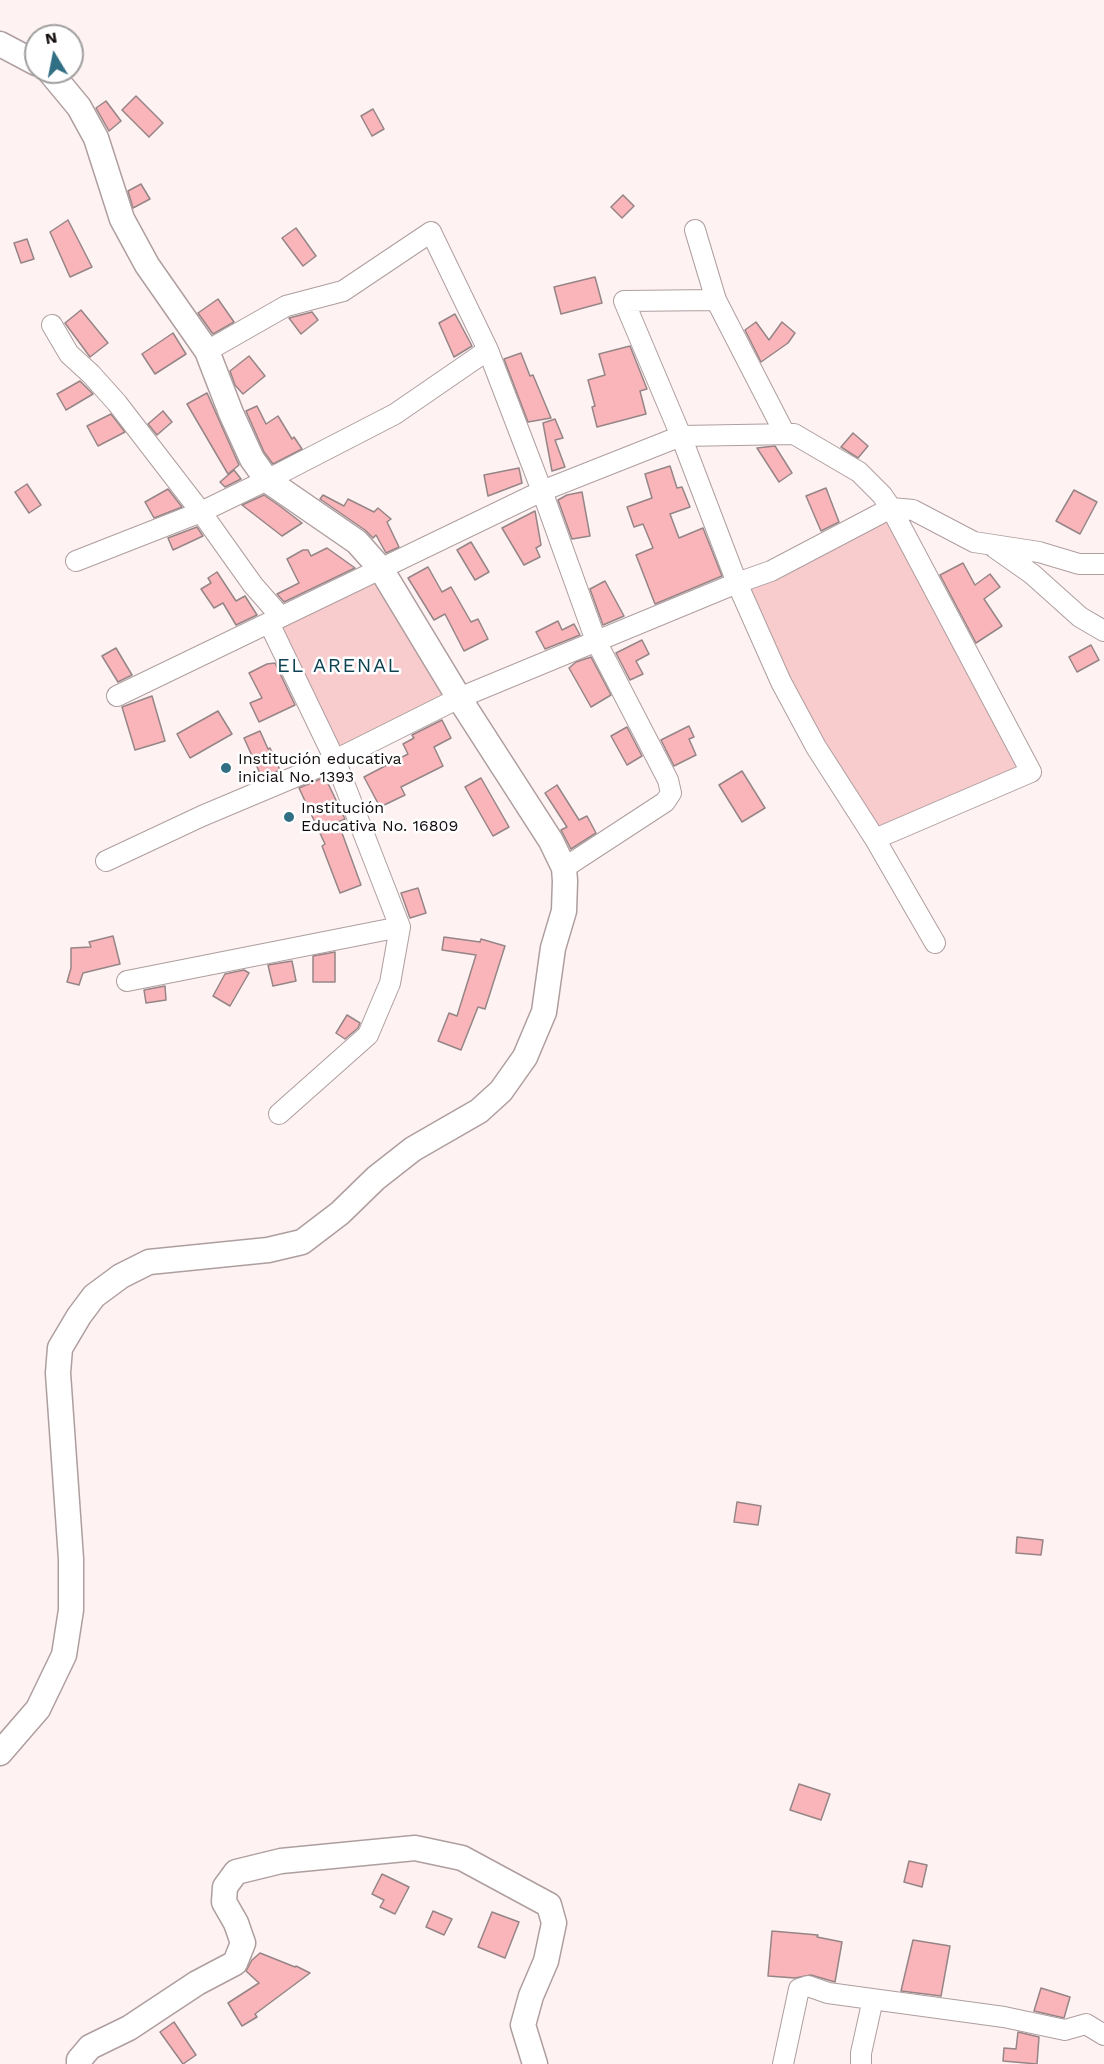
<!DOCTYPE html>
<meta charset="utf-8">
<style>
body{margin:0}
#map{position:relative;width:1104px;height:2064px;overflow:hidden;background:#fef2f3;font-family:"Work Sans",sans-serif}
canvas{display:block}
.north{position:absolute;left:24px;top:24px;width:60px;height:60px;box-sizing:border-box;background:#fff;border:2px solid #a19e9e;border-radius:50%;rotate:350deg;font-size:16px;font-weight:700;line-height:24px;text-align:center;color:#130d0d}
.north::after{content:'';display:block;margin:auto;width:21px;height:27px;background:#316f85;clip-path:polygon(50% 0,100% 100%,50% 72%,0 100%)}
</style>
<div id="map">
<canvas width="1104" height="2064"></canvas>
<div class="north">N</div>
</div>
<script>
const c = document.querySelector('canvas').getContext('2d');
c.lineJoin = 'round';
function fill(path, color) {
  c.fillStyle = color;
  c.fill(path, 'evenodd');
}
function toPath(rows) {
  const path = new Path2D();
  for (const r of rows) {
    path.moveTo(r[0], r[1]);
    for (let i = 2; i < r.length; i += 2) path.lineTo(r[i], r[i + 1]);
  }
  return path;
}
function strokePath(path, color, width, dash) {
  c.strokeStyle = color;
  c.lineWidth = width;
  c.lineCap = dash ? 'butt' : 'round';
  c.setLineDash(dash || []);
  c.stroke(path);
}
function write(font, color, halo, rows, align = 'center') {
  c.font = font + ' "Work Sans",sans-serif';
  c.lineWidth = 5;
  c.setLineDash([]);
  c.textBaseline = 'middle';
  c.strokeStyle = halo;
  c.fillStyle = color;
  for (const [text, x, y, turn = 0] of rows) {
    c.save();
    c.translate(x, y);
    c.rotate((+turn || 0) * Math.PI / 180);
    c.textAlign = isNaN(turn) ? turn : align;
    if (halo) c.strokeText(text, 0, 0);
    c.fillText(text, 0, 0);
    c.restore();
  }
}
fill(toPath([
 [889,514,1024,769,875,832,784,676,743,585],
 [381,572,455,696,336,754,275,624]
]), '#f8cbcd');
const building = toPath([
 [136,96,163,123,149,137,122,110,136,96],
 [106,101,121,121,109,131,96,108,106,101],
 [373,109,384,129,372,136,361,116,373,109],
 [141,184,150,199,133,208,128,191,141,184],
 [623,195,634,206,622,218,611,207,623,195],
 [68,220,92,267,70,277,50,232,68,220],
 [296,228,316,256,303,266,282,238,296,228],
 [27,239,34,259,21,263,14,243,27,239],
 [595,277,602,303,561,314,554,287,595,277],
 [218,299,234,322,213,334,198,313,218,299],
 [81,310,108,343,90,357,65,323,81,310],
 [312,312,318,320,301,334,289,318,312,312],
 [455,314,472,346,454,357,439,323,455,314],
 [756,322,769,340,782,322,795,333,788,343,761,362,745,330,756,322],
 [173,333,186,354,155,374,142,354,173,333],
 [630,346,647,389,640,391,646,414,597,427,592,407,595,406,588,380,605,375,599,354,630,346],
 [521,353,530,376,533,375,551,418,528,422,504,359,521,353],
 [249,356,265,376,243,394,235,385,230,371,249,356],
 [80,381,93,394,66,410,57,394,80,381],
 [207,393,239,465,228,474,187,404,207,393],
 [257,406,266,424,278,416,292,439,294,437,302,449,273,464,264,452,246,411,257,406],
 [163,411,172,422,157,435,148,424,163,411],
 [111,414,125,432,98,446,87,426,111,414],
 [555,419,563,438,555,440,565,467,552,471,543,423,555,419],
 [853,433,868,446,858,458,841,447,853,433],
 [775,446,792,473,779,482,757,448,775,446],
 [670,466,677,488,682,487,690,507,670,514,679,538,703,528,722,576,655,604,636,555,653,548,643,524,634,527,627,507,652,498,645,474,670,466],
 [519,468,522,483,488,496,484,475,519,468],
 [234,470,241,479,225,487,220,482,234,470],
 [27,484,41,505,29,513,15,492,27,484],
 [826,488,839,522,821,531,806,496,826,488],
 [168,489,182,507,154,518,145,502,168,489],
 [1074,490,1097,502,1080,534,1056,521,1074,490],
 [582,492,590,536,572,539,558,500,567,495,582,492],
 [264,495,281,507,302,523,282,536,242,505,264,495],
 [323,495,344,506,348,499,374,512,378,508,391,519,387,522,399,547,386,553,376,535,373,538,365,530,320,499,323,495],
 [535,511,541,545,536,548,540,557,524,565,502,528,535,511],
 [197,527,203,536,173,550,168,538,197,527],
 [471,542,489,572,475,580,457,550,471,542],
 [327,548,355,568,284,602,277,594,299,583,287,559,303,550,308,550,311,556,327,548],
 [963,563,975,585,990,574,1000,587,984,599,1002,626,976,643,940,575,963,563],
 [428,567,442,592,451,587,471,622,478,619,488,639,464,651,445,614,434,620,408,578,428,567],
 [217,572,236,601,245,596,257,615,236,625,223,603,214,608,201,589,211,583,208,578,217,572],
 [605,581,624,616,603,625,590,589,605,581],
 [558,621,562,630,574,624,580,635,545,649,536,632,558,621],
 [642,640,649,654,636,661,643,674,630,680,616,653,642,640],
 [1091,645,1099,660,1077,672,1069,657,1091,645],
 [116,648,132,675,118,682,102,656,116,648],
 [591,657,611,695,591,707,569,668,576,662,591,657],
 [275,663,295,705,259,722,250,703,262,698,249,673,267,664,275,663],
 [152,696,165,741,135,750,122,707,152,696],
 [218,711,232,734,190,758,177,734,218,711],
 [442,720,451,738,434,747,443,766,401,787,405,795,380,807,364,777,408,754,403,744,414,738,412,735,442,720],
 [689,726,694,737,689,739,696,755,674,766,661,740,689,726],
 [627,727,642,756,627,765,611,736,627,727],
 [260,731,268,749,270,748,280,770,262,778,244,738,260,731],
 [742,771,765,808,742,822,719,785,742,771],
 [325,777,345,819,338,822,361,885,340,893,322,846,325,844,299,788,325,777],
 [481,778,509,827,493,836,465,787,481,778],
 [557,785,579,820,587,816,596,833,571,849,561,830,567,827,545,793,557,785],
 [418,888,426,913,410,918,401,893,418,888],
 [113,936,120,964,83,973,79,985,67,982,71,968,71,948,91,947,89,942,113,936],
 [444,937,480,942,481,939,505,946,485,1009,478,1007,461,1050,438,1041,449,1013,457,1016,476,955,442,950,444,937],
 [335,952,335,982,313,982,313,956,335,952],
 [292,961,296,981,273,986,268,965,292,961],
 [244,970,249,973,230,1006,213,996,225,974,244,970],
 [165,986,166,1000,146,1003,144,990,165,986],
 [347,1015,360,1023,358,1028,345,1039,336,1033,347,1015],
 [737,1502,761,1506,758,1525,734,1522,737,1502],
 [1017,1537,1043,1540,1041,1555,1016,1553,1017,1537],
 [799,1784,830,1794,821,1820,790,1810,799,1784],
 [909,1861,927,1865,922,1887,904,1882,909,1861],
 [382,1874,409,1887,395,1914,380,1907,384,1900,372,1894,382,1874],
 [433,1911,452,1919,444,1935,426,1927,433,1911],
 [492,1912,519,1922,505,1958,478,1947,492,1912],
 [772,1931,818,1935,817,1937,842,1942,835,1982,811,1975,795,1978,768,1976,772,1931],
 [913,1940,950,1946,941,1996,901,1991,913,1940],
 [260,1953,295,1967,296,1966,310,1973,255,2014,257,2017,242,2026,228,2003,259,1983,246,1971,252,1960,260,1953],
 [1041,1988,1070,1997,1064,2018,1034,2011,1041,1988],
 [174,2022,196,2055,183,2064,160,2032,174,2022],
 [1018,2032,1039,2037,1037,2064,1003,2061,1004,2048,1016,2049,1018,2032]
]);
fill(building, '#fab5ba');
strokePath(building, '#968586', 1.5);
const minor = toPath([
 [695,230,716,300,785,434],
 [52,325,69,354,91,374,117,403,201,512,253,585,281,617],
 [207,351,286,306,343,291,431,232,488,350,542,491,596,641,668,780,671,793,665,802,564,868],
 [995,548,1032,574,1080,617,1104,631],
 [76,561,201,512,267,480,395,414,488,350],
 [269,623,335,760,400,927,390,983,368,1035,279,1114],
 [117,696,542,491,681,436,794,434,859,472,882,495,891,508,913,510,974,542,1039,552,1079,564,1104,564],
 [875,839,935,943],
 [106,861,202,816,335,760,459,698,737,583,771,571,891,508,1031,772,875,839,816,747,781,682,737,583,681,436,624,301,716,300],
 [127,981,400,927],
 [783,2064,799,1989,808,1986,828,1993,1004,2017,1065,2030,1086,2024,1104,2035],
 [861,2064,861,2053,873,1999]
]);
const tertiary = toPath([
 [0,44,36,63],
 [0,1753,38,1709,64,1655,71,1610,71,1559,58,1373,60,1348,79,1316,94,1296,121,1276,149,1262,268,1250,302,1242,340,1213,376,1178,413,1149,479,1111,501,1091,525,1057,544,1012,553,948,564,911,565,881,564,868,551,841,459,698,381,569,357,542,267,480,252,459,231,413,207,351,147,265,122,219,96,138,79,107,50,72],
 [79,2064,79,2060,90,2047,129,2028,197,1983,235,1963,243,1943,236,1923,224,1902,225,1887,236,1872,281,1861,415,1848,462,1858,549,1905,554,1923,546,1961,531,1996,523,2025,535,2064]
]);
strokePath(minor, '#af9e9f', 22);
strokePath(tertiary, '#af9e9f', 27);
strokePath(minor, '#fff', 20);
strokePath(tertiary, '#fff', 24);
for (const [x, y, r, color] of [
 [226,768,6,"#316f85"],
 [289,817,6,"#316f85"]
]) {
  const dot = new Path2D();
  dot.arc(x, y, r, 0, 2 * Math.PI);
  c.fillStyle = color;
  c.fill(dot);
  strokePath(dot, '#fff', 2);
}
write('16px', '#130d0d', '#fff', [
 ["Institución educativa",238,759],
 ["inicial No. 1393",238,777],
 ["Institución",301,808],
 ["Educativa No. 16809",301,826]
], 'left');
c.letterSpacing = '1.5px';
write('20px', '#0d4253', '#fff', [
 ["EL ARENAL",339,666]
]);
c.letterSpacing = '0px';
</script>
